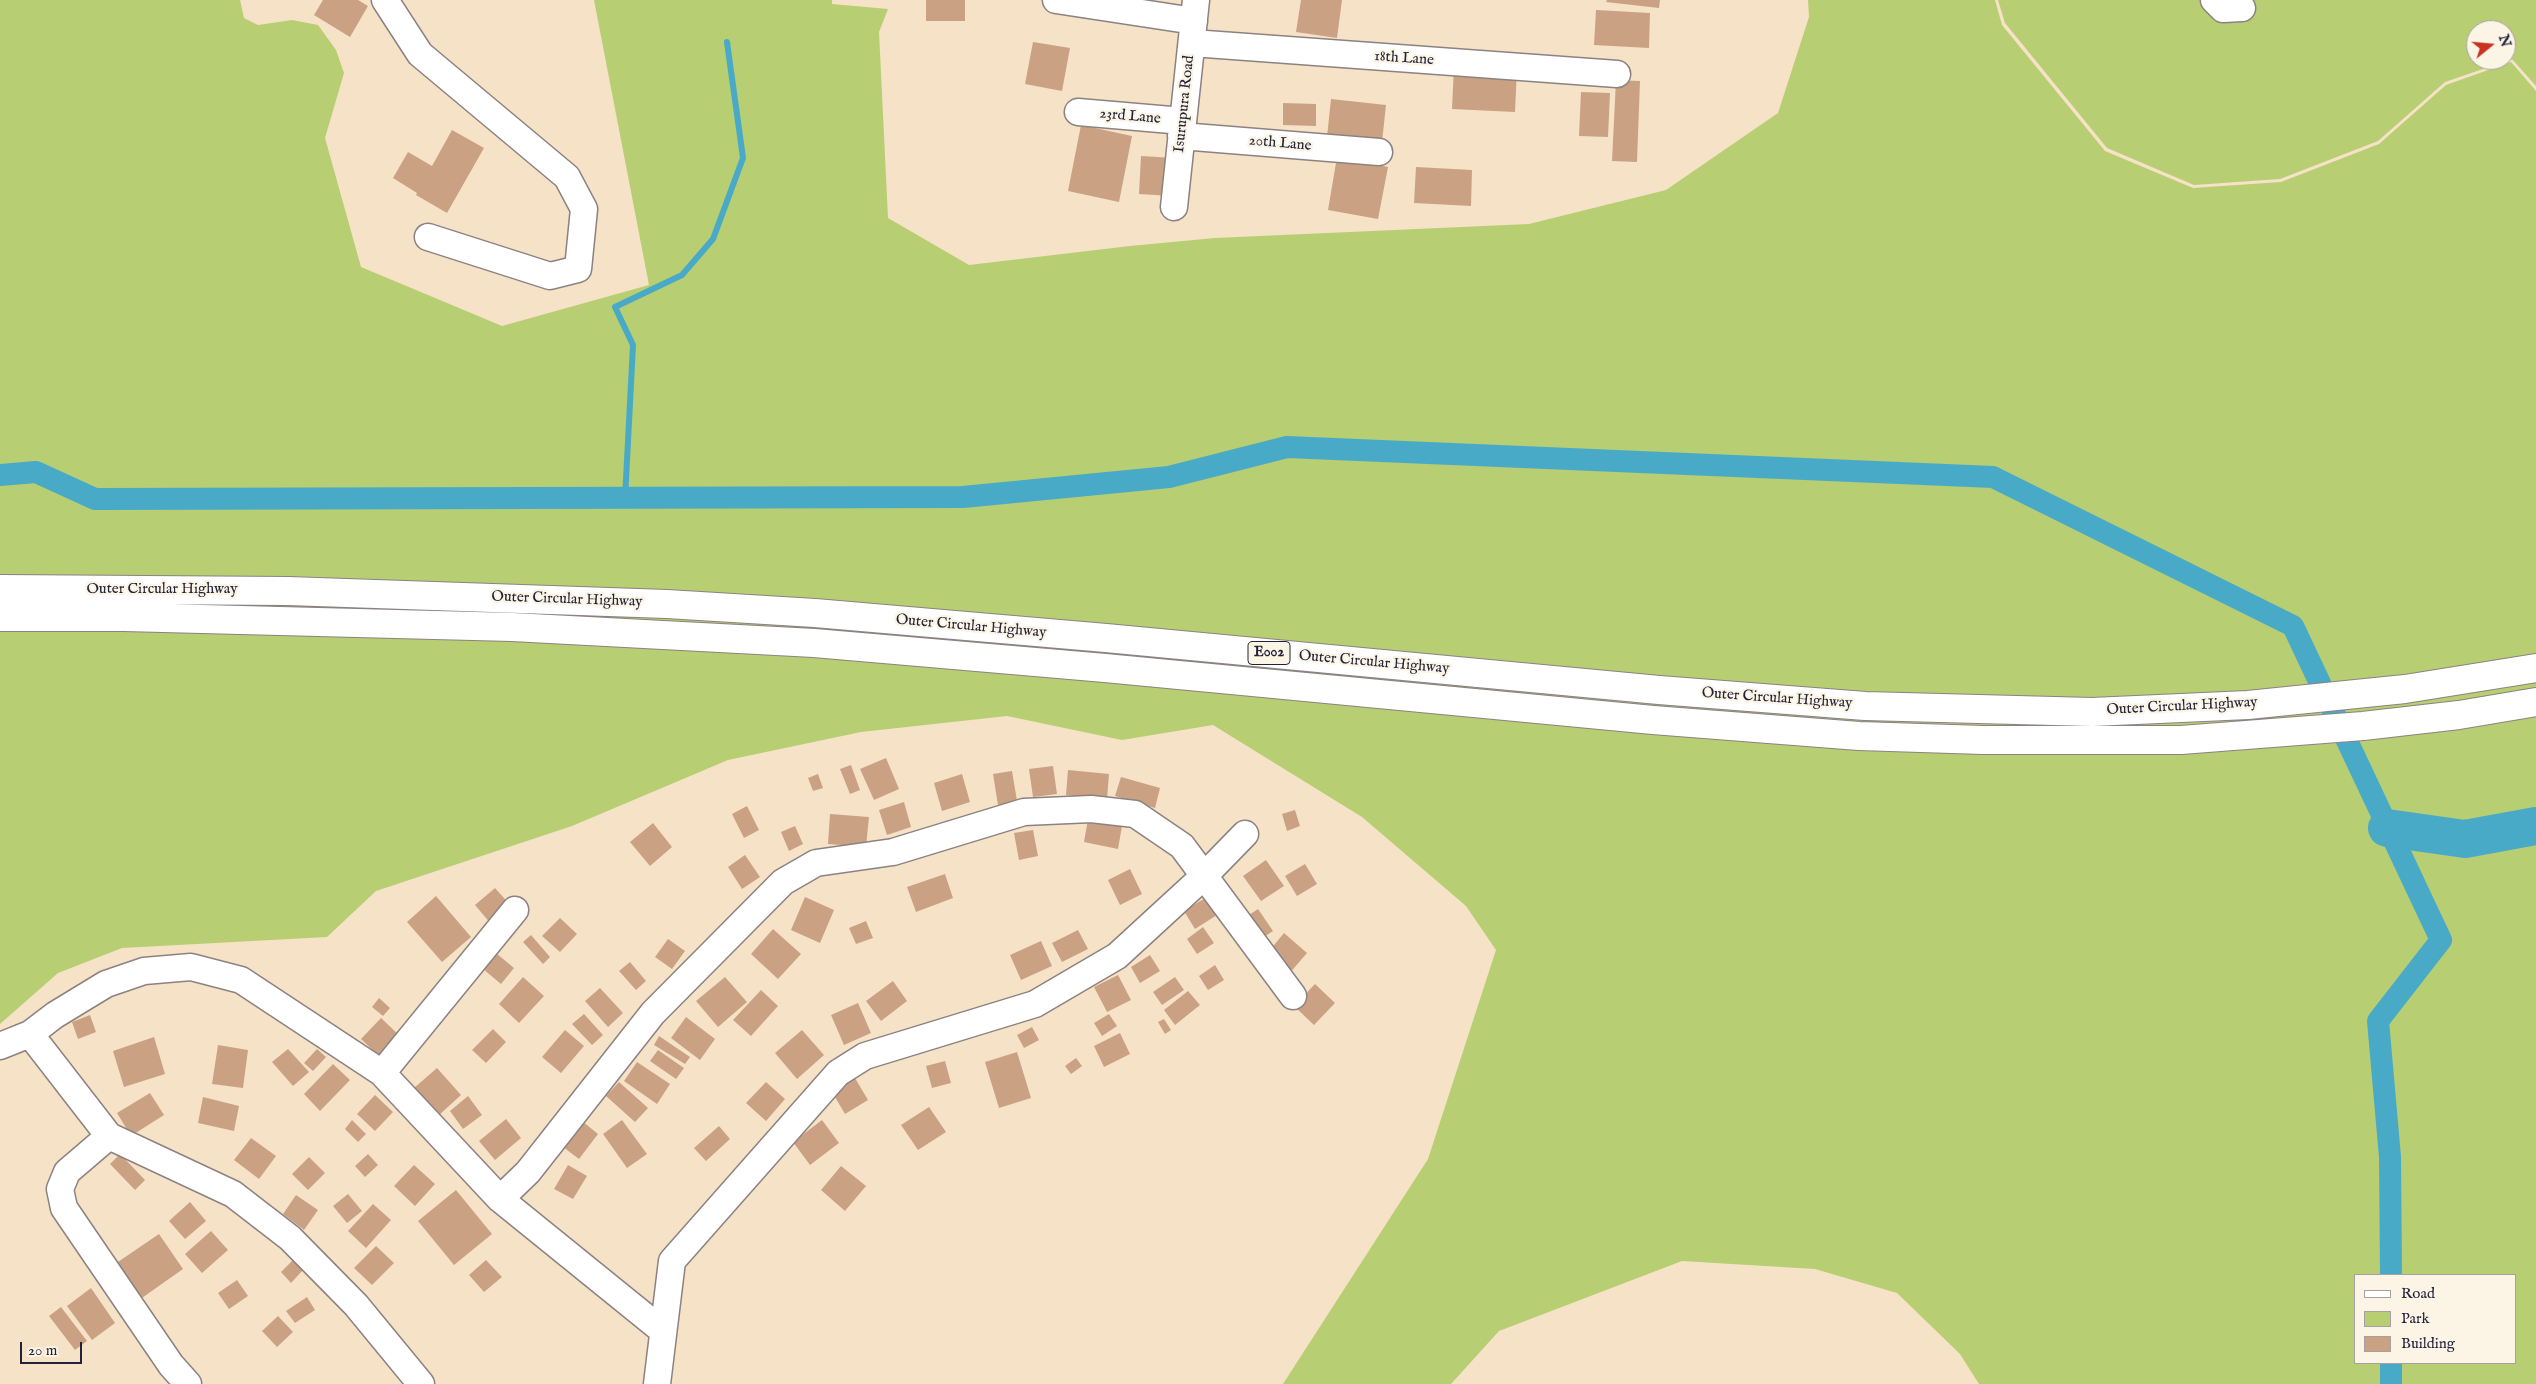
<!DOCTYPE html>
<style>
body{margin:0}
#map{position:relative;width:2536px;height:1384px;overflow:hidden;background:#f6e2c7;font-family:"IM FELL English",serif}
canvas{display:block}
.legend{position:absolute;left:2354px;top:1274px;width:162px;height:90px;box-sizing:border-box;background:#fcf5e5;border:1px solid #a5a1a1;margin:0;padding:6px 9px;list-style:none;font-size:15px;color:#22223b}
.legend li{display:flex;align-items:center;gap:10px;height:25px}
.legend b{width:25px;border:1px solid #a5a1a1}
.north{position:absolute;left:2466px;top:20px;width:50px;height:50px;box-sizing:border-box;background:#fcf5e5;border:1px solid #a5a1a1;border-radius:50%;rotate:73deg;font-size:14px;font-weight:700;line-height:20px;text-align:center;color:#22223b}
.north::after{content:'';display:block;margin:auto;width:18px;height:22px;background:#c8321e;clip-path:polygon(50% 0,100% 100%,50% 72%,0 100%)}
.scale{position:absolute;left:20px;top:1342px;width:62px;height:22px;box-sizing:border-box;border:2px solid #22223b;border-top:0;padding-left:6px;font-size:15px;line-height:18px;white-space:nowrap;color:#22223b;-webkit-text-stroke:4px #fcf5e5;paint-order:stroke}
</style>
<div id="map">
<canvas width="2536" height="1384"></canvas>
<ul class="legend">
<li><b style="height:6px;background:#fff"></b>Road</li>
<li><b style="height:14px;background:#b7ce72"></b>Park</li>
<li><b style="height:14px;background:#caa283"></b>Building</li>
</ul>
<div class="north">N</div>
<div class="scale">20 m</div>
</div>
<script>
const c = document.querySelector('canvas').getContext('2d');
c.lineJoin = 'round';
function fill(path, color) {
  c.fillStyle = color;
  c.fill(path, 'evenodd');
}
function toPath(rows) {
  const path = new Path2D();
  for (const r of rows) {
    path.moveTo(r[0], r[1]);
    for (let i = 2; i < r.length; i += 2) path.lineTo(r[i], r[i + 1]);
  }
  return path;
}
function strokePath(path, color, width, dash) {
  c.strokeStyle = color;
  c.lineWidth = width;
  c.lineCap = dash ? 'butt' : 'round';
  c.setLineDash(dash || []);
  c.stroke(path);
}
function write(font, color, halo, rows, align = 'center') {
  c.font = font + ' "IM FELL English",serif';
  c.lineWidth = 4.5;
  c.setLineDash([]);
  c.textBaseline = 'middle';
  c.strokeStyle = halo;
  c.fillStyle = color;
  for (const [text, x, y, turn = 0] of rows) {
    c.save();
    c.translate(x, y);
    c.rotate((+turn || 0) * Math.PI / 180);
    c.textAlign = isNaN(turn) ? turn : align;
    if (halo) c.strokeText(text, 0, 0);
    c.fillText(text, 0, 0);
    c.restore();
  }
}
fill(toPath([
 [0,0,240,0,244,18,258,25,292,20,318,25,336,50,344,73,325,138,361,267,502,326,649,285,594,0,832,0,832,4,888,9,879,32,888,218,969,265,1130,246,1215,238,1529,224,1666,190,1778,113,1809,17,1808,0,1995,0,2002,25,2105,151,2193,188,2281,182,2379,144,2446,85,2511,62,2536,91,2536,1384,1979,1384,1960,1354,1897,1293,1815,1269,1682,1261,1499,1331,1451,1384,1283,1384,1428,1159,1496,950,1466,906,1362,817,1213,725,1122,740,1007,716,861,732,728,760,572,826,376,891,327,937,122,948,58,973,0,1024],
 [2355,1275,2515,1275,2515,1363,2355,1363],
 [1998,0,2536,0,2536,86,2512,59,2445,82,2378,141,2280,179,2194,185,2107,148,2005,23],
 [2476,30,2506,30,2506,60,2476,60]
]), '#b7ce72');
strokePath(toPath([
 [625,499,633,345,615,307,682,275,713,239,743,158,727,42]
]), '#49aac8', 6);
strokePath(toPath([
 [0,475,36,472,95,499,963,497,1169,477,1287,447,1993,477,2293,626,2441,940,2378,1021,2390,1157,2391,1275],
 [2391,1363,2391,1384]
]), '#49aac8', 22);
strokePath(toPath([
 [2387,828,2465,839,2536,826]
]), '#49aac8', 38);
fill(toPath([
 [323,0,358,0,368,6,350,37,314,15],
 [926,0,965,0,965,21,926,21],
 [1301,0,1342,0,1337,38,1296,32],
 [1607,0,1660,0,1659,8,1606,2],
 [1596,10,1650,13,1649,48,1594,45],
 [1033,42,1070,48,1062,91,1025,84],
 [1454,66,1517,69,1515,112,1452,109],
 [1616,80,1640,81,1637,162,1612,161],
 [1581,92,1610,93,1608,137,1579,136],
 [1331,99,1386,105,1382,142,1327,137],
 [1283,103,1316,104,1316,126,1283,125],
 [1081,125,1132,136,1119,202,1068,191],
 [452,130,484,148,447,213,416,195,417,193,393,178,408,152,432,166],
 [1141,156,1174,158,1172,196,1139,194],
 [1337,157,1388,167,1378,219,1328,210],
 [1416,167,1472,170,1471,206,1414,203],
 [886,758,899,789,874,800,860,769],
 [851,765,860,790,850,794,840,769],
 [1053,766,1057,794,1033,797,1029,769],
 [1068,770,1109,774,1107,799,1066,795],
 [1012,771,1017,801,998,805,993,774],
 [818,774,823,788,813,791,808,778],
 [962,774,970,802,942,811,934,783],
 [1121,777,1160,788,1155,808,1115,796],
 [904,802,911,827,887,835,879,810],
 [747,806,759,830,744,838,732,814],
 [1295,810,1300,826,1287,831,1282,814],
 [830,814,869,817,866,847,828,844],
 [1088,819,1122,826,1118,849,1084,842],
 [653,823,672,847,650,866,630,842],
 [795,826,803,844,789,851,781,832],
 [1033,830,1038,856,1019,860,1014,833],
 [745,855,760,877,742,889,728,867],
 [1266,860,1284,886,1261,901,1243,876],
 [1305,864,1317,884,1297,896,1285,876],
 [1130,869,1142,894,1120,905,1108,880],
 [945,874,953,898,916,912,907,887],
 [495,888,511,906,491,924,475,905],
 [436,896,471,937,442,962,407,922],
 [805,897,834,910,820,943,791,930],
 [1207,897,1217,915,1195,929,1184,911],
 [1258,909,1273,931,1255,943,1240,921],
 [560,918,577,934,560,952,542,936],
 [866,921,873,938,856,944,849,928],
 [1203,927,1214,943,1197,954,1187,939],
 [773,929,801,954,778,979,751,954],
 [1078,930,1088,949,1062,962,1052,943],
 [1284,933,1307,953,1288,975,1265,956],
 [531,935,550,957,543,964,523,942],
 [668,939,685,951,672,969,655,957],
 [1041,941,1052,966,1021,980,1010,955],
 [496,953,514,968,501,984,483,969],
 [1150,955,1160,971,1140,983,1131,967],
 [630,962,646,981,636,990,619,971],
 [1215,965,1224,980,1208,990,1199,976],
 [1118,975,1131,1000,1107,1012,1094,987],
 [523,977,544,996,519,1023,499,1004],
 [725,977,747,1002,718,1027,696,1001],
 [1175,977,1184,990,1162,1005,1153,992],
 [893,981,907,1001,881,1021,866,1001],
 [1315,984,1335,1003,1314,1025,1294,1006],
 [600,988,623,1013,608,1027,585,1001],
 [761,990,778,1006,751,1036,733,1020],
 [1188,991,1200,1005,1175,1025,1164,1010],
 [379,998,390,1008,383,1016,372,1007],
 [858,1003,871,1033,844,1045,831,1015],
 [584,1014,603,1035,592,1045,572,1024],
 [1109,1014,1117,1026,1102,1036,1094,1023],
 [90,1015,96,1032,78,1039,72,1022],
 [686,1017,715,1039,700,1060,671,1038],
 [381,1018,401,1037,381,1058,361,1039],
 [1164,1019,1171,1030,1165,1034,1158,1022],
 [1032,1027,1039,1040,1024,1048,1017,1035],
 [493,1029,506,1042,486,1063,472,1050],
 [565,1030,584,1046,561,1073,542,1057],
 [802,1030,824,1055,797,1079,775,1053],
 [1120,1033,1130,1054,1104,1067,1094,1046],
 [659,1036,690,1057,685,1064,654,1045],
 [154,1037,165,1074,124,1087,113,1051],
 [218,1045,248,1050,243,1088,212,1084],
 [288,1049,309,1072,293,1086,272,1062],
 [317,1049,326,1057,313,1071,304,1063],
 [658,1050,684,1068,676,1079,650,1061],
 [1017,1052,1031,1098,999,1108,985,1062],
 [1076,1058,1082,1066,1071,1074,1065,1066],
 [945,1061,951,1083,932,1088,926,1066],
 [637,1062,670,1084,657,1104,624,1081],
 [333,1064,350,1080,320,1111,304,1094],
 [437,1068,461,1095,438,1116,414,1088],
 [855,1078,868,1100,845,1114,832,1092],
 [619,1082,648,1108,635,1122,606,1096],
 [766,1082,785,1099,766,1121,746,1103],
 [150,1093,164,1115,131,1136,117,1113],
 [375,1095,393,1112,375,1131,357,1114],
 [468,1096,482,1115,463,1129,450,1111],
 [203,1097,239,1106,234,1131,198,1123],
 [929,1107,946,1132,918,1150,901,1125],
 [506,1119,521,1138,495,1160,479,1141],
 [352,1120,366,1134,358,1142,345,1129],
 [622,1120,647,1154,627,1168,603,1134],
 [822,1120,839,1143,810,1165,793,1142],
 [582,1121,598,1134,579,1159,563,1147],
 [719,1126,730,1139,706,1161,694,1148],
 [251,1138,276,1156,259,1179,234,1160],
 [120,1154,145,1180,135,1190,110,1164],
 [368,1154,378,1165,365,1177,355,1166],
 [309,1157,325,1173,308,1190,292,1174],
 [414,1165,435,1184,415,1206,394,1186],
 [568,1165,587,1176,573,1199,554,1189],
 [841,1166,866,1186,845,1211,821,1190],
 [456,1190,492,1234,454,1265,418,1221],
 [348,1194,362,1211,347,1223,333,1206],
 [296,1195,318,1210,304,1230,283,1214],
 [190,1202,206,1221,185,1239,169,1221],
 [373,1204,391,1220,366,1248,348,1231],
 [211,1231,228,1250,202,1273,185,1254],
 [159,1234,183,1269,139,1300,115,1264],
 [376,1246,394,1263,372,1285,354,1268],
 [293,1260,303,1270,291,1283,281,1272],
 [486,1260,502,1277,484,1292,469,1275],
 [237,1280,248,1296,229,1309,218,1293],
 [91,1288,115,1323,92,1340,67,1306],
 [307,1297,315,1310,295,1323,286,1311],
 [61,1307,87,1341,75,1350,49,1316],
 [278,1316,293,1332,277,1347,262,1331]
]), '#caa283');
const minor = toPath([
 [385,0,420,54,567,177,584,209,578,269,550,276,428,237],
 [1056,0,1194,21],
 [2214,0,2223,9,2242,8],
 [1192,43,1617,74],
 [1078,112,1183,121],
 [1181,136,1379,152],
 [1174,207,1196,0],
 [30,1034,55,1015,106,984,144,971,191,967,241,980,382,1073,500,1199,663,1331],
 [0,1046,30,1034,109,1136,67,1172,60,1189,64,1208,171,1365,188,1384],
 [382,1073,515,910],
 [109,1136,233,1194,290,1238,356,1305,421,1384],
 [500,1199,528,1172,653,1013,783,882,816,863,893,852,1024,812,1091,809,1135,814,1182,846,1293,996],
 [657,1384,672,1261,838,1073,865,1056,1035,1004,1117,956,1203,877,1245,834]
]);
const highway = toPath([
 [0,589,288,591,667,604,815,613,1106,638,1659,690,1865,706,2092,712,2248,705,2405,689,2536,668],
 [0,617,124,617,512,627,814,643,1105,668,1653,720,1859,736,1983,740,2181,740,2363,726,2459,715,2536,702]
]);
strokePath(minor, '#8c8281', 29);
strokePath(highway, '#8c8281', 30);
strokePath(minor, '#fff', 26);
strokePath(highway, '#fff', 28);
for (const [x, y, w] of [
 [1269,653,42]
]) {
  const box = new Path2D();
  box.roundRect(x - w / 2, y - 11.5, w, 23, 4);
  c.fillStyle = '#fcf5e5';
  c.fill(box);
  strokePath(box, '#22223b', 1);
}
write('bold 14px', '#22223b', null, [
 ["E002",1269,653]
]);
write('15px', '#22223b', '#fcf5e5', [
 ["18th Lane",1404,59,4],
 ["Isurupura Road",1185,104,-84],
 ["23rd Lane",1130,117,5],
 ["20th Lane",1280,144,5],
 ["Outer Circular Highway",162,590],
 ["Outer Circular Highway",567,600,2],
 ["Outer Circular Highway",971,627,5],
 ["Outer Circular Highway",1374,663,5],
 ["Outer Circular Highway",1777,699,4],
 ["Outer Circular Highway",2182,707,-3]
]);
</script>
